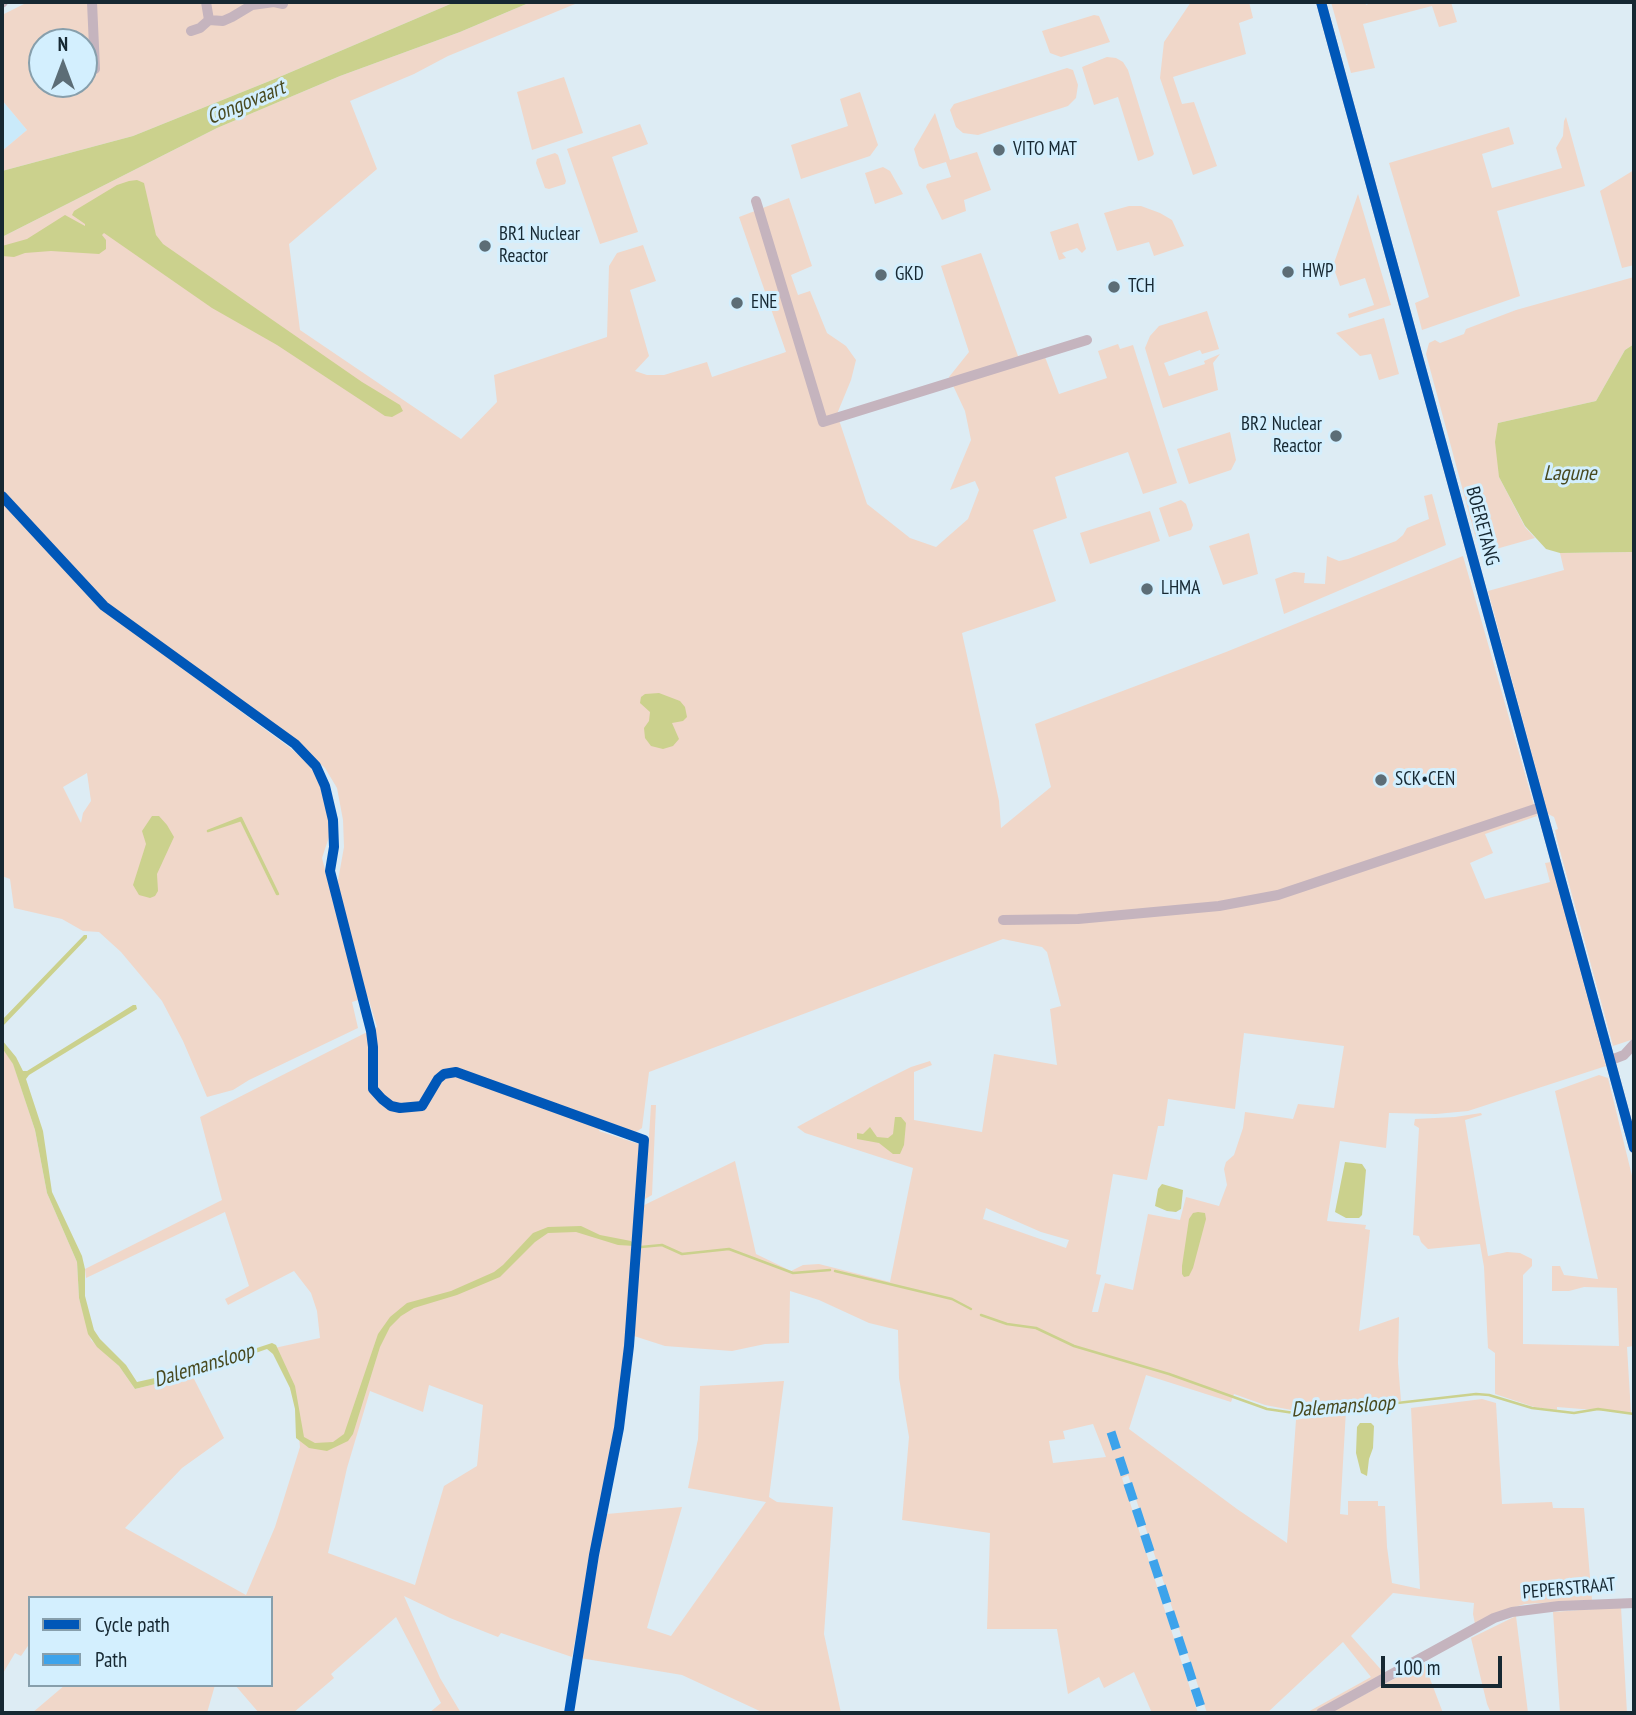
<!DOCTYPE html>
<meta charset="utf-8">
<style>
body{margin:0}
#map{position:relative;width:1636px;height:1715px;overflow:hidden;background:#ddecf4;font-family:"PT Sans Narrow",sans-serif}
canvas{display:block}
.frame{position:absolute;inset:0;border:4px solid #162832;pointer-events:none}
.legend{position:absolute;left:28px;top:1596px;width:245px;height:91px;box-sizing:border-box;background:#d3effe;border:2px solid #879fac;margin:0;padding:9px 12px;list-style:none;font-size:21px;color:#162832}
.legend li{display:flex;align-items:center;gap:14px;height:35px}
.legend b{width:35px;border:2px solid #879fac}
.north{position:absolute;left:28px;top:28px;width:70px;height:70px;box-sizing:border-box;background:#d3effe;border:2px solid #879fac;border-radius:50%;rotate:0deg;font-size:19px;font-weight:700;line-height:28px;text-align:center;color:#162832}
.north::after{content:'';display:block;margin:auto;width:24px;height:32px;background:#5c6d76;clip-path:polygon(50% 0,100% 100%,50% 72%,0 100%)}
.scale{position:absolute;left:1381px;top:1656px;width:121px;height:32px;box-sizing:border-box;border:4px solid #162832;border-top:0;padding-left:9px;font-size:21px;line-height:24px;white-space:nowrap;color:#162832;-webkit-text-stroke:5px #d3effe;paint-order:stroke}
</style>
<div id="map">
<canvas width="1636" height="1715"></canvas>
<div class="frame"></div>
<ul class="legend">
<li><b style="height:9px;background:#0057b8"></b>Cycle path</li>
<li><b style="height:9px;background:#3da3eb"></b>Path</li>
</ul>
<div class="north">N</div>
<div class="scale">100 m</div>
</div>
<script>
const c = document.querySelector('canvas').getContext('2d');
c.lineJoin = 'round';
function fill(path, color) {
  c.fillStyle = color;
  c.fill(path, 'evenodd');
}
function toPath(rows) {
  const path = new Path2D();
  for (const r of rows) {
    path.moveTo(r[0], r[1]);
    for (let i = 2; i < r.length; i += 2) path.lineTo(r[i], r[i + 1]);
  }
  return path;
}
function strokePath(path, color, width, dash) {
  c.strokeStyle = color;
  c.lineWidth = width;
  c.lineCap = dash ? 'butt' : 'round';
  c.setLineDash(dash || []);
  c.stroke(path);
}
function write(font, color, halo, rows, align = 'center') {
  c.font = font + ' "PT Sans Narrow",sans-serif';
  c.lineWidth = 6;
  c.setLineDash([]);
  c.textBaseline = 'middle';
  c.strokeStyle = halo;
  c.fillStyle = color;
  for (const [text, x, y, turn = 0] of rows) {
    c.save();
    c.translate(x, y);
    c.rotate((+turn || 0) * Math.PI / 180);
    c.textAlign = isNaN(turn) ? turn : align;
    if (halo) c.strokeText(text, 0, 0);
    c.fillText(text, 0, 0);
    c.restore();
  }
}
fill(toPath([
 [2,100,27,130,2,151]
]), '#caeafa');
fill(toPath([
 [28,2,455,2,277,78,133,136,2,171,2,151,27,130,2,100,2,15],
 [42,42,84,42,84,84,42,84],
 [531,2,580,2,448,56,414,74,350,101,377,169,289,244,300,330,461,439,497,402,494,375,607,337,609,266,617,253,643,245,656,281,630,290,649,356,635,371,647,375,664,375,707,362,712,377,786,352,739,217,789,198,812,266,791,275,798,295,810,291,827,333,846,346,856,360,851,380,837,414,867,504,910,538,936,547,968,519,979,490,975,481,950,490,971,440,965,411,949,377,969,352,941,266,981,253,1018,356,1042,349,1059,394,1107,378,1098,351,1118,344,1120,349,1133,345,1177,483,1143,494,1128,452,1055,477,1067,518,1033,530,1056,601,962,633,999,801,1001,828,1051,787,1035,724,1226,652,1463,556,1537,816,1485,834,1493,853,1470,863,1485,899,1550,882,1545,863,1551,862,1606,1066,1468,1111,1436,1114,1389,1113,1386,1148,1340,1141,1327,1221,1366,1225,1365,1229,1370,1230,1359,1331,1399,1317,1398,1363,1401,1401,1297,1411,1265,1405,1234,1394,1231,1402,1146,1375,1129,1429,1237,1509,1287,1543,1296,1420,1346,1410,1340,1514,1348,1515,1348,1501,1378,1501,1378,1506,1385,1506,1387,1547,1392,1583,1420,1589,1411,1408,1482,1399,1496,1403,1502,1504,1552,1502,1553,1508,1584,1508,1592,1600,1525,1604,1498,1612,1475,1624,1473,1614,1474,1603,1393,1593,1351,1636,1384,1673,1312,1713,1306,1713,1371,1677,1343,1642,1267,1713,1207,1713,1128,1475,1122,1478,1198,1713,1152,1713,1134,1672,1104,1688,1099,1677,1068,1694,1057,1629,987,1629,990,1533,902,1520,909,1437,899,1378,898,1330,869,1323,819,1300,790,1291,789,1343,765,1344,732,1351,665,1346,634,1336,632,1363,624,1363,613,1435,572,1657,501,1633,498,1637,450,1618,404,1596,440,1678,461,1713,429,1713,441,1703,396,1617,331,1674,334,1678,293,1713,259,1713,235,1685,271,1685,271,1598,30,1598,30,1643,21,1656,15,1653,2,1675,2,1048,13,1063,35,1130,47,1193,77,1262,79,1298,91,1340,119,1366,135,1389,192,1375,224,1438,182,1468,125,1528,246,1595,275,1527,300,1447,296,1406,284,1370,270,1349,320,1338,317,1311,311,1293,294,1271,228,1305,225,1299,249,1286,225,1212,86,1278,85,1269,222,1200,200,1117,377,1027,368,997,352,1002,358,1028,249,1080,233,1090,207,1097,183,1041,162,1001,121,952,99,932,83,931,62,919,14,908,10,879,2,876,2,237,217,128,340,76,460,32],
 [116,610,287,733,325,768,337,788,343,820,344,847,337,886,358,960,348,959,322,858,330,834,330,819,319,779,306,761,289,747,111,616],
 [87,773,91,801,83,813,81,823,63,787],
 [1003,939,1042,947,1047,952,1061,1006,1050,1009,1057,1065,994,1054,982,1132,914,1120,914,1072,932,1065,930,1061,911,1067,873,1086,797,1127,805,1133,913,1168,890,1282,819,1264,803,1265,791,1271,756,1254,735,1161,636,1209,642,1145,599,1131,602,1120,636,1132,642,1128,649,1072],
 [1244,1033,1344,1046,1334,1108,1298,1104,1293,1119,1245,1112,1243,1128,1234,1155,1226,1162,1224,1169,1227,1185,1219,1206,1186,1197,1180,1220,1148,1214,1133,1290,1105,1283,1098,1312,1092,1312,1101,1275,1096,1274,1113,1174,1147,1180,1158,1126,1164,1126,1168,1099,1235,1109],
 [986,1208,1041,1232,1069,1240,1066,1248,983,1219],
 [429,1385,483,1405,477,1466,444,1486,415,1585,328,1553,347,1468,370,1391,423,1412],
 [1093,1424,1106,1457,1053,1463,1049,1441,1065,1439,1063,1431],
 [1191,2,1249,2,1253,18,1239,23,1246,54,1173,77,1182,104,1194,102,1217,166,1193,175,1160,78,1164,42],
 [1331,2,1362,2,1367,5,1369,2,1451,2,1457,22,1439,27,1432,6,1363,24,1375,68,1351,73],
 [1094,15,1099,16,1110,42,1061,57,1050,53,1042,31],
 [1107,57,1116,58,1123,62,1128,70,1154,154,1152,156,1138,161,1118,97,1094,105,1082,67],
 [1067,68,1073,70,1078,85,1076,98,1068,106,978,135,963,133,956,127,950,110,954,104],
 [564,77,583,133,532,150,517,92],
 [860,92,878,145,870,156,801,179,791,145,848,126,840,99],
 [935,113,950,160,977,152,991,190,964,200,966,211,942,220,926,187,927,184,951,177,946,162,923,169,919,166,914,149],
 [1566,117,1585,186,1497,211,1520,296,1422,330,1415,303,1429,297,1389,163,1509,127,1514,144,1482,154,1492,188,1562,168,1556,148,1563,136,1564,121],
 [640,124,648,144,612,157,638,232,600,244,567,149],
 [555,153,558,155,566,181,565,184,549,189,545,188,536,163,537,159],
 [883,167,890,171,903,194,875,204,865,173],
 [1634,170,1634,265,1622,268,1600,191],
 [1358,194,1391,305,1349,318,1348,314,1374,305,1365,278,1340,286,1333,266],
 [1129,206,1141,206,1160,213,1172,220,1184,246,1154,256,1149,242,1117,251,1104,213],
 [1078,223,1086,249,1082,253,1077,248,1062,253,1066,258,1059,260,1050,232],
 [1634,277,1634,344,1625,350,1596,401,1498,423,1499,477,1525,527,1535,538,1496,549,1493,535,1476,539,1426,354,1429,343,1435,340,1440,343,1464,334,1466,329,1516,310],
 [1207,311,1219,349,1202,354,1200,350,1164,363,1169,376,1205,364,1204,361,1220,354,1213,363,1218,390,1163,408,1145,348,1150,336,1159,326],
 [1384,318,1399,374,1379,380,1371,354,1360,356,1336,333],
 [1230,432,1236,460,1231,470,1189,484,1177,449],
 [1432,494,1446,545,1284,614,1275,579,1294,572,1305,573,1304,583,1325,584,1327,556,1339,561,1348,559,1396,541,1403,535,1407,528,1429,519,1424,496],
 [1181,500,1186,504,1193,525,1191,530,1169,537,1159,508],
 [1150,511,1160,541,1090,564,1080,533],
 [1249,533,1258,574,1223,585,1209,546],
 [1634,552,1634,1039,1613,1046,1557,840,1555,830,1558,829,1554,817,1548,814,1488,591,1564,570,1560,553],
 [1599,1075,1608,1078,1634,1184,1634,1346,1627,1347,1631,1413,1557,1407,1557,1410,1534,1407,1495,1394,1495,1353,1488,1348,1484,1267,1480,1244,1428,1249,1421,1242,1419,1236,1413,1235,1419,1128,1414,1125,1415,1119,1455,1117,1481,1113,1482,1115,1465,1120,1488,1256,1507,1252,1520,1253,1532,1259,1532,1266,1523,1275,1523,1344,1619,1346,1617,1288,1584,1287,1569,1291,1552,1291,1552,1266,1560,1266,1564,1275,1598,1279,1555,1091],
 [651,1105,656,1105,652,1195,645,1199],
 [784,1381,769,1497,777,1502,833,1507,824,1634,841,1713,764,1713,682,1675,580,1658,607,1514,682,1507,647,1628,671,1636,766,1502,688,1488,698,1439,700,1386],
 [1621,1607,1627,1713,1560,1713,1553,1612],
 [1516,1616,1528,1713,1491,1713,1487,1704,1471,1638],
 [1424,1663,1443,1713,1331,1713,1339,1708],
 [65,1685,215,1685,207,1713,32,1713]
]), '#f0d7c9');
fill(toPath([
 [455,2,531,2,460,32,340,76,217,128,2,237,2,171,133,136,277,78],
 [129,181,137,180,144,183,156,235,163,244,362,382,400,405,403,411,392,417,385,416,277,345,212,308,104,233,102,235,106,240,106,249,99,254,51,251,25,253,14,257,2,256,2,246,27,239,65,215,85,226,85,224,72,215,74,211,117,185],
 [1634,344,1634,552,1560,553,1546,549,1525,526,1499,477,1495,442,1498,423,1596,401,1625,350],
 [659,693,680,701,685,707,687,717,683,721,672,723,679,739,673,746,663,749,651,746,645,738,644,728,649,721,650,712,640,703,641,697,645,694],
 [152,816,159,816,167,825,174,837,157,874,158,891,155,896,150,898,139,895,133,885,146,844,142,831],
 [84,935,87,935,87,938,2,1027,2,1020],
 [133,1005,136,1005,137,1009,29,1075,26,1079,43,1131,52,1192,82,1256,85,1269,85,1296,94,1330,100,1339,126,1365,137,1382,190,1370,272,1343,276,1345,295,1386,304,1437,315,1443,333,1442,344,1434,378,1334,390,1317,407,1303,451,1291,494,1272,503,1265,533,1233,548,1227,581,1226,600,1235,631,1241,635,1246,618,1245,576,1232,548,1233,535,1242,500,1277,457,1295,414,1308,401,1316,390,1327,380,1347,353,1434,348,1441,327,1451,309,1448,296,1438,295,1409,290,1388,273,1354,267,1349,192,1375,135,1389,119,1366,97,1347,88,1334,79,1298,77,1262,47,1193,35,1130,13,1064,2,1048,2,1040,16,1057,23,1071,27,1071],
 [895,1117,901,1117,906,1123,904,1145,900,1154,893,1154,879,1143,857,1139,857,1133,863,1134,870,1127,877,1137,888,1138,893,1134],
 [1345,1162,1362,1164,1366,1170,1362,1215,1359,1218,1346,1218,1335,1212],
 [1162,1184,1183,1190,1181,1209,1176,1212,1167,1211,1155,1206,1158,1189],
 [1198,1212,1205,1213,1206,1219,1193,1268,1189,1276,1184,1277,1182,1274,1182,1266,1189,1219,1193,1213],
 [1360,1423,1371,1423,1374,1426,1373,1448,1369,1459,1367,1476,1361,1473,1356,1453,1357,1427]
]), '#cbd18d');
strokePath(toPath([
 [241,818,278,894,277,894,241,820,208,831,241,818],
 [641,1247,662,1245,682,1254,729,1249,793,1273,830,1270],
 [835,1271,952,1299,971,1309],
 [981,1315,1007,1324,1036,1328,1074,1346,1169,1374,1267,1409,1301,1414,1476,1394,1489,1395,1532,1408,1574,1413,1598,1409,1634,1414]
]), '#cbd18d', 2.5);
strokePath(toPath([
 [92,2,95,69],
 [206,2,209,20],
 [1321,2,1634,1148],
 [2,3,3,2],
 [191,31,200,28,209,20,223,21,232,17,252,5,274,2,283,4],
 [756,201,823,422,1087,340],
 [1003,920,1078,919,1219,906,1278,895,1541,807],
 [1611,1060,1624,1055,1634,1044],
 [1321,1713,1494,1618,1512,1612,1559,1606,1634,1603]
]), '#c5b4be', 10);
strokePath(toPath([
 [1111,1432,1203,1713]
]), '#3da3eb', 9, [18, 9]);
strokePath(toPath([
 [1321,2,1634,1148],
 [2,496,104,606,295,744,316,766,325,786,333,820,334,847,330,871,371,1031,373,1047,373,1089,382,1099,391,1106,400,1108,422,1106,438,1079,444,1074,456,1072,644,1140,629,1346,619,1428,594,1555,569,1713]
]), '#0057b8', 10);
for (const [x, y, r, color] of [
 [999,150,7,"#5c6d76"],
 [485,246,7,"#5c6d76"],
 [1288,272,7,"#5c6d76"],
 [881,275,7,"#5c6d76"],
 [1114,287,7,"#5c6d76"],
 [737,303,7,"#5c6d76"],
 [1336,436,7,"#5c6d76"],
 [1147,589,7,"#5c6d76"],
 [1381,780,7,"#5c6d76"]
]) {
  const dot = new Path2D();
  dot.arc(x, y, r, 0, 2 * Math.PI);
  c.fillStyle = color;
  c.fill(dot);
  strokePath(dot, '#d3effe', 2.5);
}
write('19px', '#162832', '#d3effe', [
 ["VITO MAT",1013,150],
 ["BR1 Nuclear",499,235],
 ["Reactor",499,257],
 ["HWP",1302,272],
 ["GKD",895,275],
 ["TCH",1128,287],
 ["ENE",751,303],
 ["BR2 Nuclear",1322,425,"right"],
 ["Reactor",1322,447,"right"],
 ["LHMA",1161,589],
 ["SCK•CEN",1395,780]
], 'left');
write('19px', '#162832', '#d3effe', [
 ["BOERETANG",1482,526,75],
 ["PEPERSTRAAT",1569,1589,-5]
]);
write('italic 21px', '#494a20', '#d3effe', [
 ["Congovaart",246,103,-23],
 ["Lagune",1570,474],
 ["Dalemansloop",204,1366,-17],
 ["Dalemansloop",1343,1407,-4]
]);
</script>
